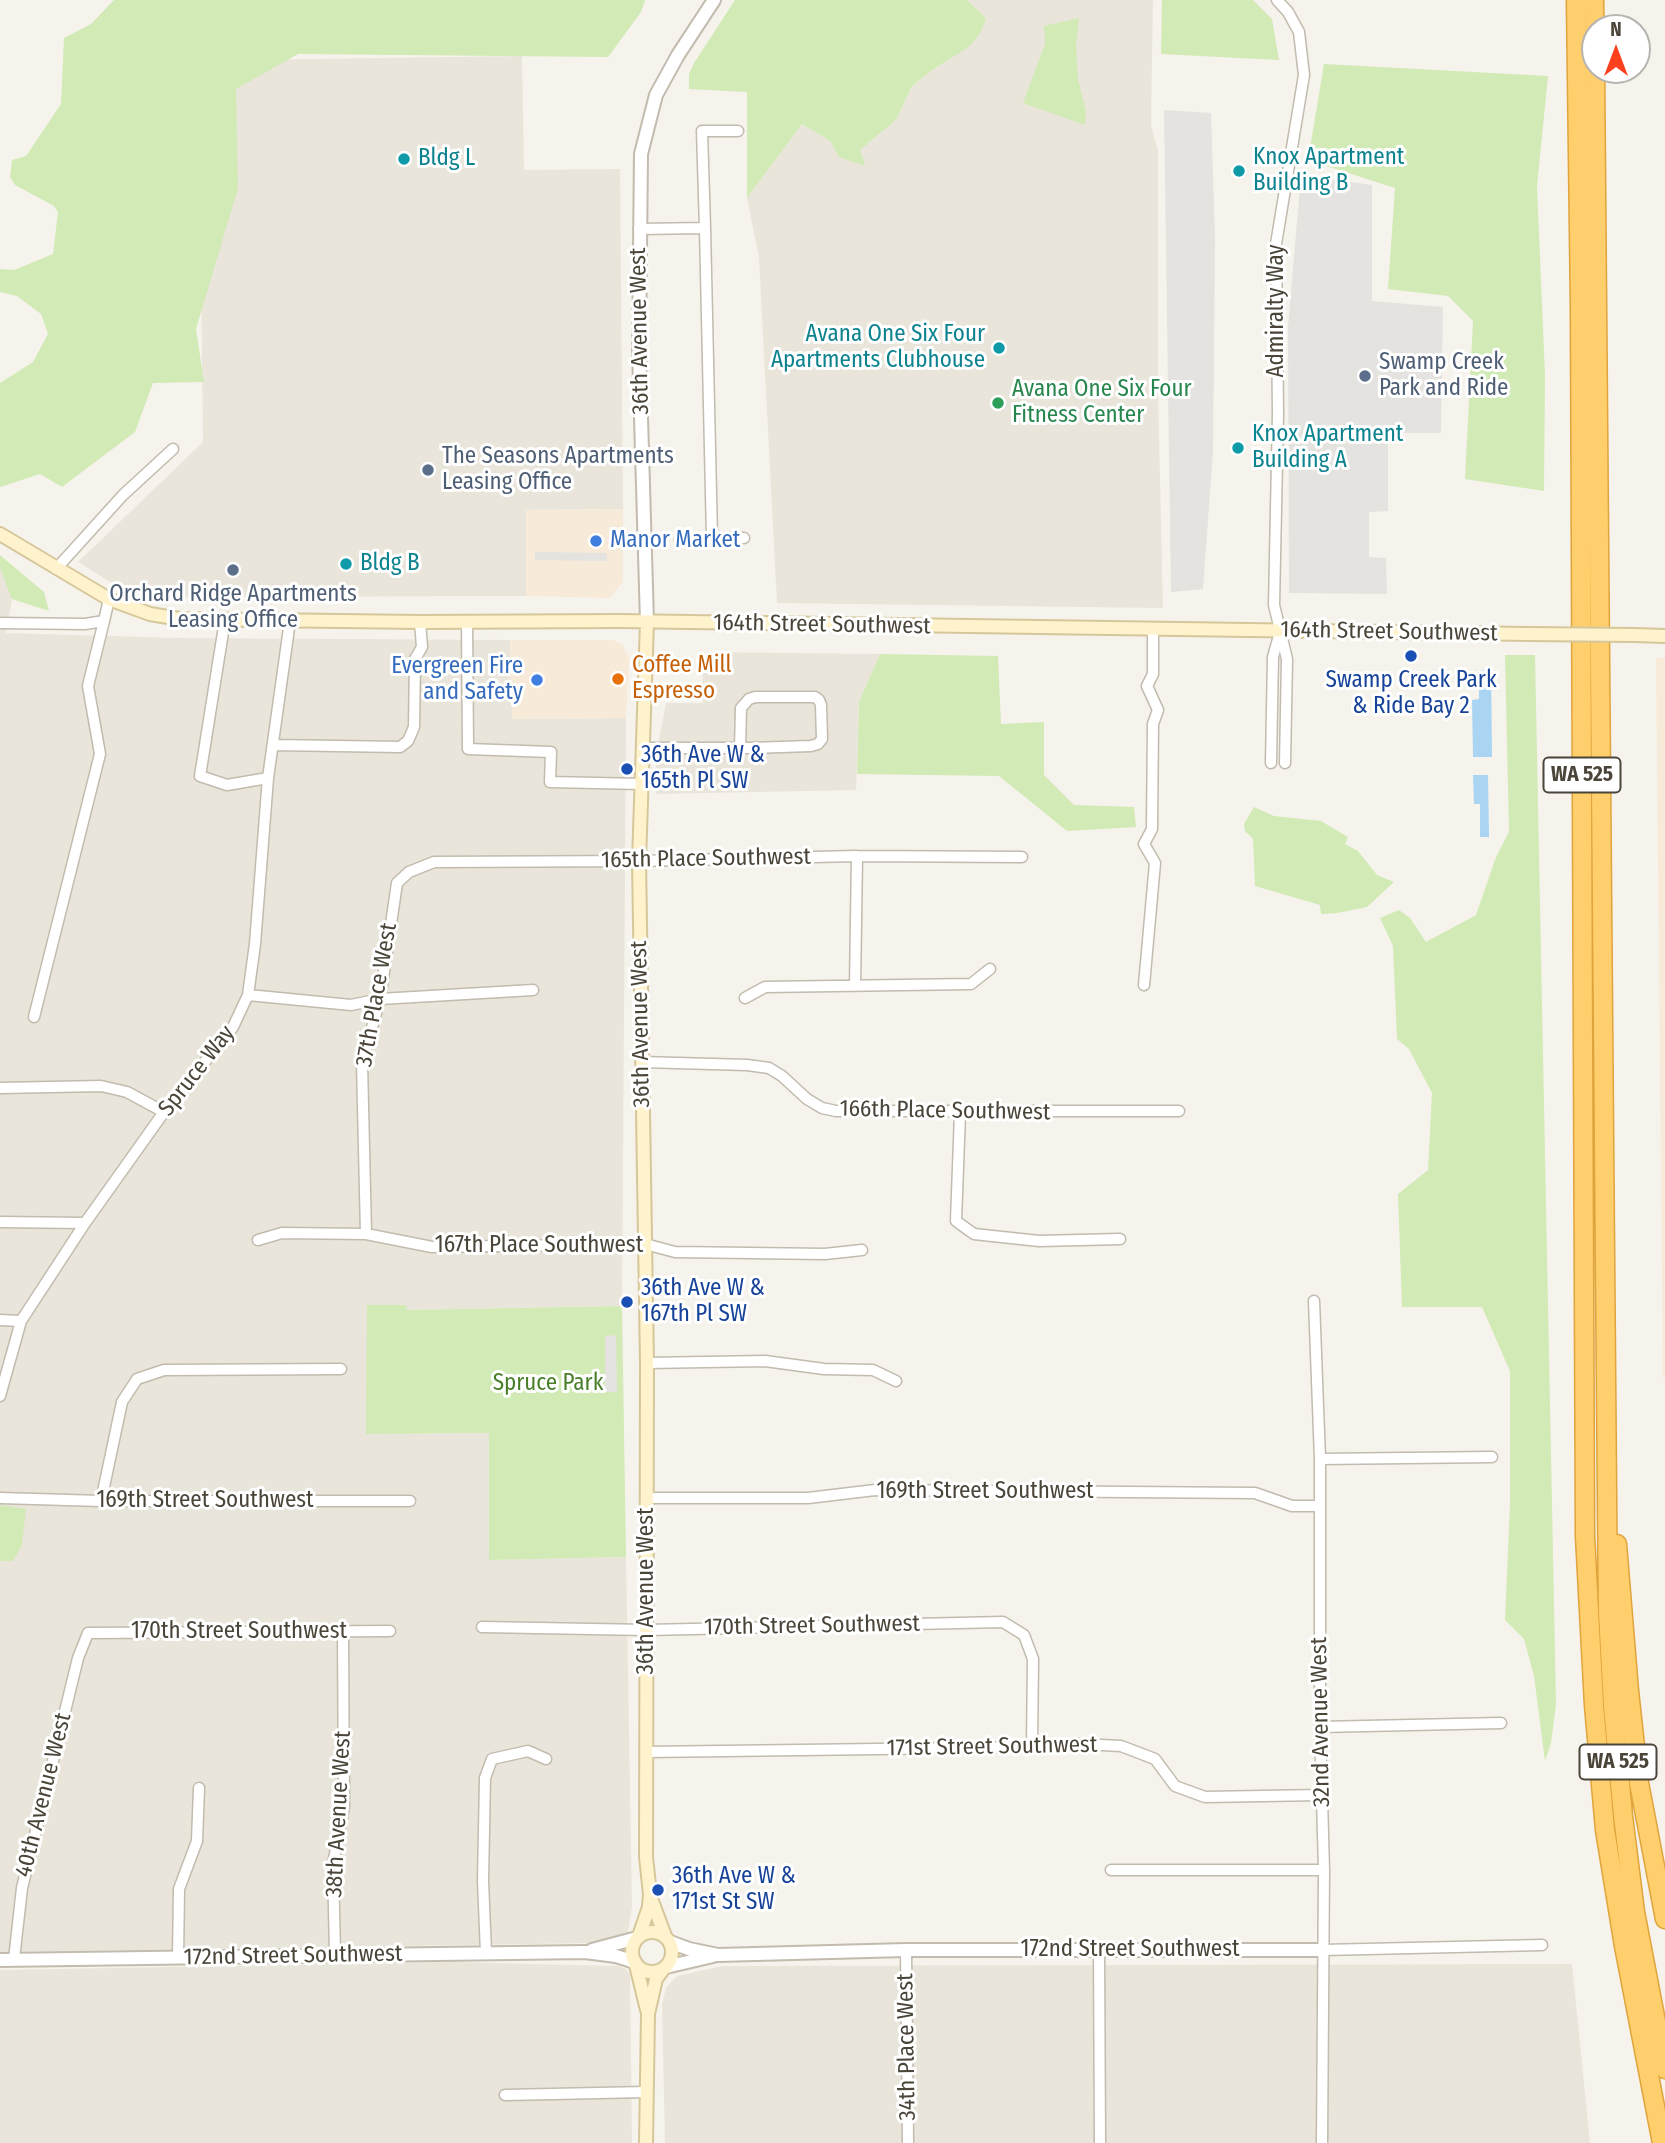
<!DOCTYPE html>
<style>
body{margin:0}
#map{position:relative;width:1665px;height:2143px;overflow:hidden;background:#f6f3ec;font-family:"Fira Sans Condensed",sans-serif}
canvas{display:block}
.north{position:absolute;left:1581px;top:14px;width:70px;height:70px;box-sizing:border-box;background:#fff;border:2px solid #b7b4b0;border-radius:50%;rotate:0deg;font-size:19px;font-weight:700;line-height:28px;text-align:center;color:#4b4439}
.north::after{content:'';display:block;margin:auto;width:24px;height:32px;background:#fc3f1d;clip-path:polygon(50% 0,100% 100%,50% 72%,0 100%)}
</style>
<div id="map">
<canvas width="1665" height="2143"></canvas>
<div class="north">N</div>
</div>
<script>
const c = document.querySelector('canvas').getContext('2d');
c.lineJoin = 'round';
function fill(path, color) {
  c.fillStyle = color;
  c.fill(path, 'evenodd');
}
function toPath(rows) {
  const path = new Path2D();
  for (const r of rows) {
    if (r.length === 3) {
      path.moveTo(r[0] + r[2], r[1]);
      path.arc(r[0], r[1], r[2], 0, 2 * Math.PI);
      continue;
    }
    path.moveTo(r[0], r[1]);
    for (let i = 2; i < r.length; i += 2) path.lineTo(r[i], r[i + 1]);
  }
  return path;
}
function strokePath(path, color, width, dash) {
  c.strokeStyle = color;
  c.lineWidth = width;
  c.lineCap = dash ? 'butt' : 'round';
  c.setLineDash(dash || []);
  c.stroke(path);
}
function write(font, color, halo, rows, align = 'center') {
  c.font = font + ' "Fira Sans Condensed",sans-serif';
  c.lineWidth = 6;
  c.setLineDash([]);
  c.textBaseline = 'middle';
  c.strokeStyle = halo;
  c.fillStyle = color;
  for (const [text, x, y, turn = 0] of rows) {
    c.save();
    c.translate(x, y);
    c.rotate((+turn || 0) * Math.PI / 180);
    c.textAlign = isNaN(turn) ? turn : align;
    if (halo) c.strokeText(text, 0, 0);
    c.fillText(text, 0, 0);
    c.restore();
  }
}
fill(toPath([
 [967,0,1153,0,1151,125,1158,151,1158,391,1163,608,777,603,759,258,747,198,802,124,830,141,839,157,860,150,896,120,912,86,931,71,952,58,986,18],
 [522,56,524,170,620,169,623,509,527,510,526,596,163,597,115,585,78,562,203,442,201,277,238,60],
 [0,564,7,564,12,599,6,633,178,638,510,640,513,719,626,718,622,1306,406,1310,406,1305,366,1434,489,1433,489,1560,626,1557,632,1907,627,1937,597,1943,0,1952],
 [702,652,880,654,859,702,856,790,656,794,656,756,666,703,703,703],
 [453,1962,618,1966,626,1969,630,1975,632,2143,0,2143,0,1970],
 [1572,1964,1590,2143,665,2143,662,2004,666,1988,677,1976,722,1966]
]), '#eae5da');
fill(toPath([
 [623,509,623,582,610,598,526,596,526,510],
 [510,640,612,640,622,644,629,657,626,718,512,719],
 [1656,658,1665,658,1665,1378,1663,1378]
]), '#f7ead8');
fill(toPath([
 [114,0,645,0,641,12,608,57,298,54,236,89,238,188,196,329,204,382,153,383,135,432,62,487,40,474,0,487,0,383,33,362,48,334,41,314,17,296,0,292,0,269,14,270,53,254,58,212,54,206,15,185,10,177,12,160,26,156,61,104,64,38,91,24],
 [735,0,967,0,986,18,981,32,970,46,931,71,912,86,896,120,860,150,865,166,839,157,830,141,802,124,747,198,747,92,689,89,689,74,694,63],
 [1162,0,1253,0,1272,19,1279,60,1161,54],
 [1079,18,1076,46,1078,79,1086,112,1085,125,1023,103,1045,44,1044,26],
 [1324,64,1548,76,1537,186,1545,375,1544,491,1465,479,1473,321,1448,296,1388,289,1395,188,1308,160],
 [0,555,44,592,49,611,12,599,0,568],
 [880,654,998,656,1001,724,1044,722,1044,775,1074,805,1134,807,1136,827,1067,831,999,776,857,774,859,702],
 [1505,655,1535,655,1556,1704,1551,1743,1545,1761,1534,1676,1524,1639,1505,1620,1510,1505,1510,1371,1482,1307,1402,1307,1398,1194,1428,1170,1432,1093,1409,1049,1397,1039,1393,946,1380,918,1399,910,1410,918,1426,942,1476,915,1496,857,1509,832],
 [1254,807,1274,816,1321,821,1348,837,1345,844,1358,851,1377,875,1394,882,1367,907,1337,913,1321,914,1320,905,1255,886,1253,839,1245,831,1244,824],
 [367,1305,406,1305,407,1310,622,1306,626,1557,489,1560,489,1433,366,1434],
 [0,1505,26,1509,22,1545,13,1561,0,1561]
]), '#d2eab5');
fill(toPath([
 [1164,110,1211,113,1215,239,1213,451,1203,589,1171,592],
 [1301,175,1372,185,1372,301,1443,307,1441,433,1388,433,1388,511,1369,512,1369,557,1386,558,1387,594,1289,593,1288,327],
 [535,552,607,553,607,561,535,560],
 [616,1335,617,1392,605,1392,605,1336]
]), '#e5e3e0');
fill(toPath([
 [1491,670,1492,757,1473,757,1472,700,1479,699,1479,671],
 [1473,775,1488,775,1489,837,1480,837,1480,804,1474,804]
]), '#a9d4f2');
const minor = toPath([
 [1277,0,1288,12,1299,32,1304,75,1276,244,1278,413,1274,605,1287,659,1285,763],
 [705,228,702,131,738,131],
 [639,229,705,228,712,538,744,538],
 [680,540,712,538],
 [56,569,123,495,173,449],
 [225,620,200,776,227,785,268,778],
 [467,622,468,749,551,752,550,782,642,784],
 [0,623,85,624,104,621,109,599],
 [273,745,400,747,408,741,414,727,415,659,422,647,420,622],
 [643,748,751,748,811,746,818,744,822,739,821,705,819,700,815,697,755,697,749,699,741,708,740,748],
 [1271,763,1273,657,1280,632],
 [1144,985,1155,863,1144,844,1152,829,1153,724,1158,710,1147,686,1153,674,1153,630],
 [855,986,857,856],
 [248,995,351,1005,380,999,533,990],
 [745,998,765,987,971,984,990,969],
 [34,1017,100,754,88,686,104,621],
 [642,1062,747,1065,769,1068,782,1076,807,1099,822,1108,836,1111,1179,1111],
 [0,1088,101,1086,127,1092,164,1112],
 [960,1113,956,1221,974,1234,1039,1241,1120,1239],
 [0,1222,85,1223],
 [366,1234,362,1063,380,999,397,883,409,872,434,862,639,861,857,856,1022,857],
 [258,1240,282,1233,366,1234,432,1247,645,1244,675,1252,825,1254,862,1250],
 [1314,1301,1320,1459,1320,1727,1324,1870,1322,2143],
 [0,1320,21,1321],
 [647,1363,765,1361,824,1369,873,1370,896,1381],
 [0,1396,21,1321,85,1223,164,1112,233,1027,248,995,255,944,268,778,290,621],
 [1320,1459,1492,1457],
 [0,1498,101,1501,410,1501],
 [647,1498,808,1498,875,1490,1255,1493,1292,1506,1320,1506],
 [101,1501,122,1402,137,1379,164,1370,341,1369],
 [482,1627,647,1630,1003,1622,1024,1635,1033,1659,1032,1747],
 [1320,1727,1501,1723],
 [646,1752,1032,1747,1082,1744,1121,1746,1155,1759,1175,1786,1205,1797,1321,1795],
 [1111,1870,1324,1870],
 [906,1950,908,2143],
 [1099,1950,1100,2143],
 [1323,1950,1542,1945],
 [486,1953,483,1881,485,1778,492,1759,528,1751,546,1759],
 [335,1955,333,1864,344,1807,343,1631],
 [178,1958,179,1889,197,1841,199,1788],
 [14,1959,22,1888,78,1658,88,1633,390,1631],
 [505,2095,646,2092]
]);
const tertiary = toPath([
 [647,622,639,349,641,154,656,95,678,55,714,0],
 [670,1942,689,1949,718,1955,906,1950,1323,1950],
 [592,1950,637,1938],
 [0,1960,585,1952,616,1956,635,1962],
 [666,1967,713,1956]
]);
const secondary = toPath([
 [0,534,109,599,150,614,180,619,420,622,620,621,1528,634],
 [1634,635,1665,636],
 [652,1901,665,1936],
 [652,1952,20],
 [639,1936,649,1907,650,1894,646,1857,647,1363,639,861,647,622],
 [636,1965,647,2010],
 [646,2143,648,2014,656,1979,665,1967]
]);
const motorway = toPath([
 [1576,0,1580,307,1585,1536,1594,1705,1605,1830,1624,1946,1662,2143],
 [1594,0,1595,55],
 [1595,70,1608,1611,1613,1706,1623,1816,1635,1912,1665,2069],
 [1617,1544,1629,1691,1639,1783,1665,1919]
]);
strokePath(minor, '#c2bbae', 13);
strokePath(tertiary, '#c2bbae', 16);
strokePath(secondary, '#d6c79b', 16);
strokePath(motorway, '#e0a43c', 21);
strokePath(minor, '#fff', 10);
strokePath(tertiary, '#fff', 12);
strokePath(secondary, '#fff3cd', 12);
strokePath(motorway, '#ffcf6e', 18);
const secondaryBridge = toPath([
 [1528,634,1634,635]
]);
strokePath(secondaryBridge, '#d6c79b', 16, []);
strokePath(secondaryBridge, '#fff3cd', 12);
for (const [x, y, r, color] of [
 [404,159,7,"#0f9aa8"],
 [1239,171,7,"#0f9aa8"],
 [999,348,7,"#0f9aa8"],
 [1365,376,7,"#5c6f8a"],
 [998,403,7,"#2e9e5b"],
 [1238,448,7,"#0f9aa8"],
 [428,470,7,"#5c6f8a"],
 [596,541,7,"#3f7fe0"],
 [346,564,7,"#0f9aa8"],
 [233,570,7,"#5c6f8a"],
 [1411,656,7,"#1a4fb4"],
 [618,679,7,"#e8710a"],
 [537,680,7,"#3f7fe0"],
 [627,769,7,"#1a4fb4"],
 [627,1302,7,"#1a4fb4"],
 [658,1890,7,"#1a4fb4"]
]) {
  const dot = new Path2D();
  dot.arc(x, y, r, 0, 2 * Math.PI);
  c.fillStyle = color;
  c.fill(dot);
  strokePath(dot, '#fff', 2.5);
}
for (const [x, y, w] of [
 [1582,775,77],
 [1618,1762,77]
]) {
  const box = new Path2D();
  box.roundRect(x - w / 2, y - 17.5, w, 35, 5);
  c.fillStyle = '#fff';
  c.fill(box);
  strokePath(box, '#4b4439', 2);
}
write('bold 21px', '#4b4439', null, [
 ["WA 525",1582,775],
 ["WA 525",1618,1762]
]);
write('23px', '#0d838f', '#fff', [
 ["Knox Apartment",1253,158],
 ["Building B",1253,184],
 ["Bldg L",418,159],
 ["Avana One Six Four",985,335,"right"],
 ["Apartments Clubhouse",985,361,"right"],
 ["Knox Apartment",1252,435],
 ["Building A",1252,461],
 ["Bldg B",360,564]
], 'left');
write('23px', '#4b4439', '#fff', [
 ["Admiralty Way",1277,311,-90],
 ["36th Avenue West",640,331,-91],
 ["164th Street Southwest",822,625,1],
 ["164th Street Southwest",1389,632,1],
 ["165th Place Southwest",706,859,-1],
 ["37th Place West",377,995,-80],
 ["36th Avenue West",641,1024,-91],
 ["Spruce Way",197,1071,-52],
 ["166th Place Southwest",945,1111,1],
 ["167th Place Southwest",539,1246],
 ["169th Street Southwest",985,1492],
 ["169th Street Southwest",205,1501],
 ["36th Avenue West",647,1591,-90],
 ["170th Street Southwest",812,1626,-1],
 ["170th Street Southwest",239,1632],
 ["32nd Avenue West",1321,1722,-91],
 ["171st Street Southwest",992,1747,-1],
 ["40th Avenue West",44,1795,-76],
 ["38th Avenue West",339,1814,-87],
 ["172nd Street Southwest",1130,1950],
 ["172nd Street Southwest",293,1956,-1],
 ["34th Place West",907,2047,-91]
]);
write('23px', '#4e5e75', '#fff', [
 ["Swamp Creek",1379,363],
 ["Park and Ride",1379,389],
 ["The Seasons Apartments",442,457],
 ["Leasing Office",442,483],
 ["Orchard Ridge Apartments",233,595,"center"],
 ["Leasing Office",233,621,"center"]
], 'left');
write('23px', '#27864d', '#fff', [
 ["Avana One Six Four",1012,390],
 ["Fitness Center",1012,416]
], 'left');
write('23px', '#366cbe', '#fff', [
 ["Manor Market",610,541],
 ["Evergreen Fire",523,667,"right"],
 ["and Safety",523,693,"right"]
], 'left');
write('23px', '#c56008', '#fff', [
 ["Coffee Mill",632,666],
 ["Espresso",632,692]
], 'left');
write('23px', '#164399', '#fff', [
 ["Swamp Creek Park",1411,681,"center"],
 ["& Ride Bay 2",1411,707,"center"],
 ["36th Ave W &",641,756],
 ["165th Pl SW",641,782],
 ["36th Ave W &",641,1289],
 ["167th Pl SW",641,1315],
 ["36th Ave W &",672,1877],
 ["171st St SW",672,1903]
], 'left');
write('23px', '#4a7f2a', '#fff', [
 ["Spruce Park",548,1384]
]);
</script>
